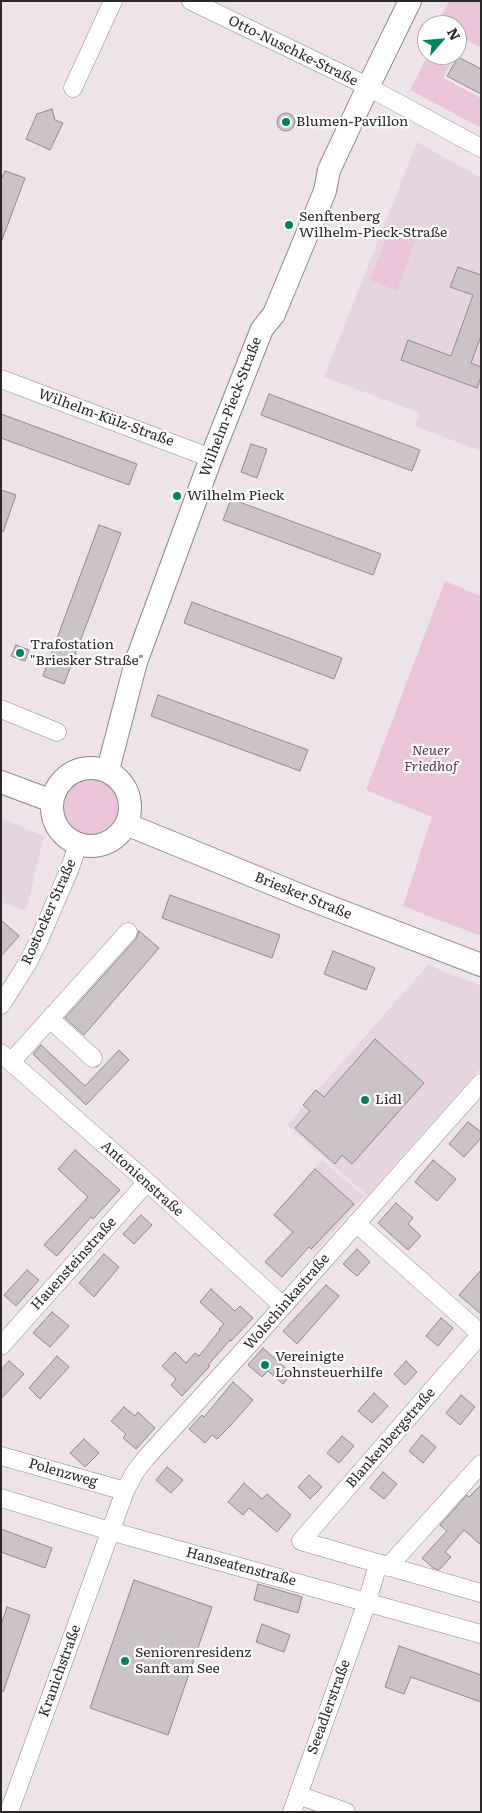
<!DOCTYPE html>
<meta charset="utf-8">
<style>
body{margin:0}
#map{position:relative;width:482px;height:1813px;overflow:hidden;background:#ede3e9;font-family:Literata,serif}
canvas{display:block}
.frame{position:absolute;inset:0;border:2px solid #2c282a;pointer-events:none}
.north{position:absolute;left:417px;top:15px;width:50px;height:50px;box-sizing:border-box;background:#fff;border:1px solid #aba9aa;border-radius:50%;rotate:63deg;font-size:14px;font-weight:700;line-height:20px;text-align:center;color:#2c282a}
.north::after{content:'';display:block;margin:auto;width:18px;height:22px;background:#008162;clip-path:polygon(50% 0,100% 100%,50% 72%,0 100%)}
</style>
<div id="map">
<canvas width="482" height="1813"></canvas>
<div class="frame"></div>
<div class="north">N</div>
</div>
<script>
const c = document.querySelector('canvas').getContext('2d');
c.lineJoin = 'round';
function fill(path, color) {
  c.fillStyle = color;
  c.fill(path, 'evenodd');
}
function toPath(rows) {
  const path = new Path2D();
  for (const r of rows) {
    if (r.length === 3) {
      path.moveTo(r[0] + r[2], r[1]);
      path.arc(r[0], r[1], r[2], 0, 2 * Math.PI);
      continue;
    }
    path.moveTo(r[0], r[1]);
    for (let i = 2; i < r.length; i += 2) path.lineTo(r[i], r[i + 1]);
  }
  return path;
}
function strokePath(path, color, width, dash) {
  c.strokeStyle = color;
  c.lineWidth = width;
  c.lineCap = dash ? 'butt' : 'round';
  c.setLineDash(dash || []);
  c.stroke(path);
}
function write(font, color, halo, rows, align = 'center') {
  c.font = font + ' Literata,serif';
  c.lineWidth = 4.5;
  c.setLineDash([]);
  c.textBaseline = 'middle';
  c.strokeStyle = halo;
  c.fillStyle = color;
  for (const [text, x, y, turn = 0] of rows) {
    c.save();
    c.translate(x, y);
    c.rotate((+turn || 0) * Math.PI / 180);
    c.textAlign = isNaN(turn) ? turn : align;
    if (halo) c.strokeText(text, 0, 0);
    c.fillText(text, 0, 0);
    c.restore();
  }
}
fill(toPath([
 [417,142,481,178,481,451,415,426,420,413,324,377],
 [1,818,44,836,26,911,1,902],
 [428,965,481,986,481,1068,367,1195,287,1125],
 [322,1160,364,1196,314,1253,273,1215]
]), '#e6d4de');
fill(toPath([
 [449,1,481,1,481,48,457,35,457,25,437,24],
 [428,55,455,55,443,78,481,98,481,128,410,90],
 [390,229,416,239,397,291,370,280],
 [445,581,481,596,481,936,403,906,432,817,366,790],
 [91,806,32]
]), '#eac5da');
const building = toPath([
 [458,57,481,69,481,94,447,76,458,57],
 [52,109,55,120,63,123,50,150,26,139,37,114,52,109],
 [286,122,9],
 [5,171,25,178,2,240,1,180,5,171],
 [458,267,481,275,481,336,471,363,481,367,481,377,477,388,401,360,408,340,451,356,473,295,450,287,458,267],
 [269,394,420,450,412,471,261,415,269,394],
 [1,414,137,464,129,485,1,438,1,414],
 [251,444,267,449,257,478,241,472,251,444],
 [1,490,16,495,3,532,1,532,1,490],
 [231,499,381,554,373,575,223,520,231,499],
 [99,525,121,533,64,684,43,676,99,525],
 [192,602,342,658,334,679,184,623,192,602],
 [16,645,29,650,25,661,11,656,16,645],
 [158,695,308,750,300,771,151,716,158,695],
 [170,895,280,935,272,958,162,918,170,895],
 [1,920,19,936,1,956,1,920],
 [139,931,159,948,84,1035,65,1018,136,939,139,931],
 [333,951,375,968,366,990,324,974,333,951],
 [375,1039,424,1083,352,1164,342,1155,335,1164,295,1128,310,1111,303,1105,316,1090,324,1097,375,1039],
 [41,1045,85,1086,119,1050,129,1060,86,1105,33,1054,41,1045],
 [468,1122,481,1132,481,1138,464,1157,449,1144,468,1122],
 [75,1150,120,1190,93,1219,91,1217,57,1256,44,1245,88,1197,58,1169,75,1150],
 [433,1160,456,1179,437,1201,415,1182,433,1160],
 [315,1169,354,1204,311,1249,309,1247,282,1277,265,1262,293,1232,274,1215,315,1169],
 [396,1203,413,1218,408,1224,421,1236,408,1250,378,1223,396,1203],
 [141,1215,152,1225,134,1244,123,1234,141,1215],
 [357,1249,370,1262,357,1276,343,1264,357,1249],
 [104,1254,119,1267,94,1297,79,1283,104,1254],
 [27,1270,39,1280,16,1306,4,1295,27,1270],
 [481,1270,481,1314,459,1295,481,1270],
 [326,1285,339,1296,297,1344,283,1331,326,1285],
 [211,1289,235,1311,240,1306,253,1318,231,1341,230,1340,208,1365,210,1366,182,1396,171,1385,176,1379,162,1366,175,1352,186,1363,195,1353,199,1356,220,1330,219,1329,224,1324,200,1302,211,1289],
 [52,1312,69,1326,50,1347,33,1333,52,1312],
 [441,1318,453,1328,438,1346,426,1336,441,1318],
 [263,1348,292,1374,283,1384,268,1371,262,1377,248,1365,263,1348],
 [57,1356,69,1367,40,1399,29,1388,57,1356],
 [9,1361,24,1374,1,1399,1,1370,9,1361],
 [406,1361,417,1372,405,1385,394,1374,406,1361],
 [233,1382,253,1400,230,1426,217,1439,212,1435,205,1443,189,1429,202,1415,204,1417,233,1382],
 [374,1393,388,1406,372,1423,358,1411,374,1393],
 [461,1395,475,1407,460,1425,446,1413,461,1395],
 [124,1407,135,1416,138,1412,155,1428,136,1449,123,1438,126,1434,111,1421,124,1407],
 [422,1435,436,1447,423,1463,409,1451,422,1435],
 [342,1436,354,1446,339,1463,327,1453,342,1436],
 [84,1439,99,1453,85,1467,70,1453,84,1439],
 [167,1467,183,1480,171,1493,156,1480,167,1467],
 [383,1472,397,1484,384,1499,370,1488,383,1472],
 [309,1475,322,1487,310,1499,298,1487,309,1475],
 [244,1483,262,1499,267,1494,291,1515,277,1532,249,1508,243,1515,228,1502,244,1483],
 [481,1485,481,1545,464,1530,445,1552,451,1557,439,1570,433,1568,422,1558,447,1531,440,1525,467,1495,469,1497,481,1485],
 [1,1529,52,1548,45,1568,1,1552,1,1529],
 [134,1580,212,1607,168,1735,90,1708,134,1580],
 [258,1584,302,1597,298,1613,254,1600,258,1584],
 [7,1607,30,1615,3,1692,1,1691,1,1625,7,1607],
 [262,1624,290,1635,284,1652,256,1642,262,1624],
 [399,1646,481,1675,481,1702,411,1677,404,1694,385,1687,399,1646]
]);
fill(building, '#ccc3c8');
strokePath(building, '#91888d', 1);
const minor = toPath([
 [191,1,357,81,481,148],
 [73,88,113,1],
 [1,379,211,458],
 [1,709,57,732],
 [1,1005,27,964,39,940,70,868,78,844],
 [50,1019,93,1058],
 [1,1053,147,1182,282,1305],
 [11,1062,128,932],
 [356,1223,481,1334],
 [481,1334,301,1541,481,1593],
 [1,1346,147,1182],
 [1,1456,125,1491],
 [1,1498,110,1531,481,1634],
 [388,1567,481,1464],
 [298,1795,346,1812],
 [9,1812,125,1491,135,1472,146,1458,244,1350,481,1083],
 [292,1812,367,1602,378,1564]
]);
const major = toPath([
 [91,807,39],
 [108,770,136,662,211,458,262,329,274,314,325,191,329,170,368,87,410,1],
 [1,782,52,801],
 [126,824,307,898,481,965]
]);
strokePath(minor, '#90878c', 19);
strokePath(major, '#90878c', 24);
strokePath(minor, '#fff', 18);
strokePath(major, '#fff', 22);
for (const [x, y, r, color] of [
 [286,122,5,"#008162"],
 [289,225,5,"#008162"],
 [177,496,5,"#008162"],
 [20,653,5,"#008162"],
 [365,1100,5,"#008162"],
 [265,1365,5,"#008162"],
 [125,1661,5,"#008162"]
]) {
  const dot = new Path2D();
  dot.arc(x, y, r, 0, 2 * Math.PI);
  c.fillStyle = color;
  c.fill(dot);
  strokePath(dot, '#fff', 2);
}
write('14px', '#2c282a', '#fff', [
 ["Otto-Nuschke-Straße",293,51,26],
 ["Wilhelm-Pieck-Straße",231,407,-69],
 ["Wilhelm-Külz-Straße",106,418,20],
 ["Briesker Straße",303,896,22],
 ["Rostocker Straße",49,912,-66],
 ["Antonienstraße",142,1179,42],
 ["Hauensteinstraße",74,1264,-48],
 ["Wolschinkastraße",287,1302,-49],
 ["Blankenbergstraße",391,1438,-49],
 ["Polenzweg",63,1473,16],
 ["Hanseatenstraße",241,1567,15],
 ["Kranichstraße",60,1671,-70],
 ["Seeadlerstraße",329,1707,-70]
]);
write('14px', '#2c282a', '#fff', [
 ["Blumen-Pavillon",296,122],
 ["Senftenberg",299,217],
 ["Wilhelm-Pieck-Straße",299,233],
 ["Wilhelm Pieck",187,496],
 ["Trafostation",30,645],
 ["\"Briesker Straße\"",30,661],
 ["Lidl",375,1100],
 ["Vereinigte",275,1357],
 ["Lohnsteuerhilfe",275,1373],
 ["Seniorenresidenz",135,1653],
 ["Sanft am See",135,1669]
], 'left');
write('italic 14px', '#602f4e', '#fff', [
 ["Neuer",431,751],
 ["Friedhof",431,767]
]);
</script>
